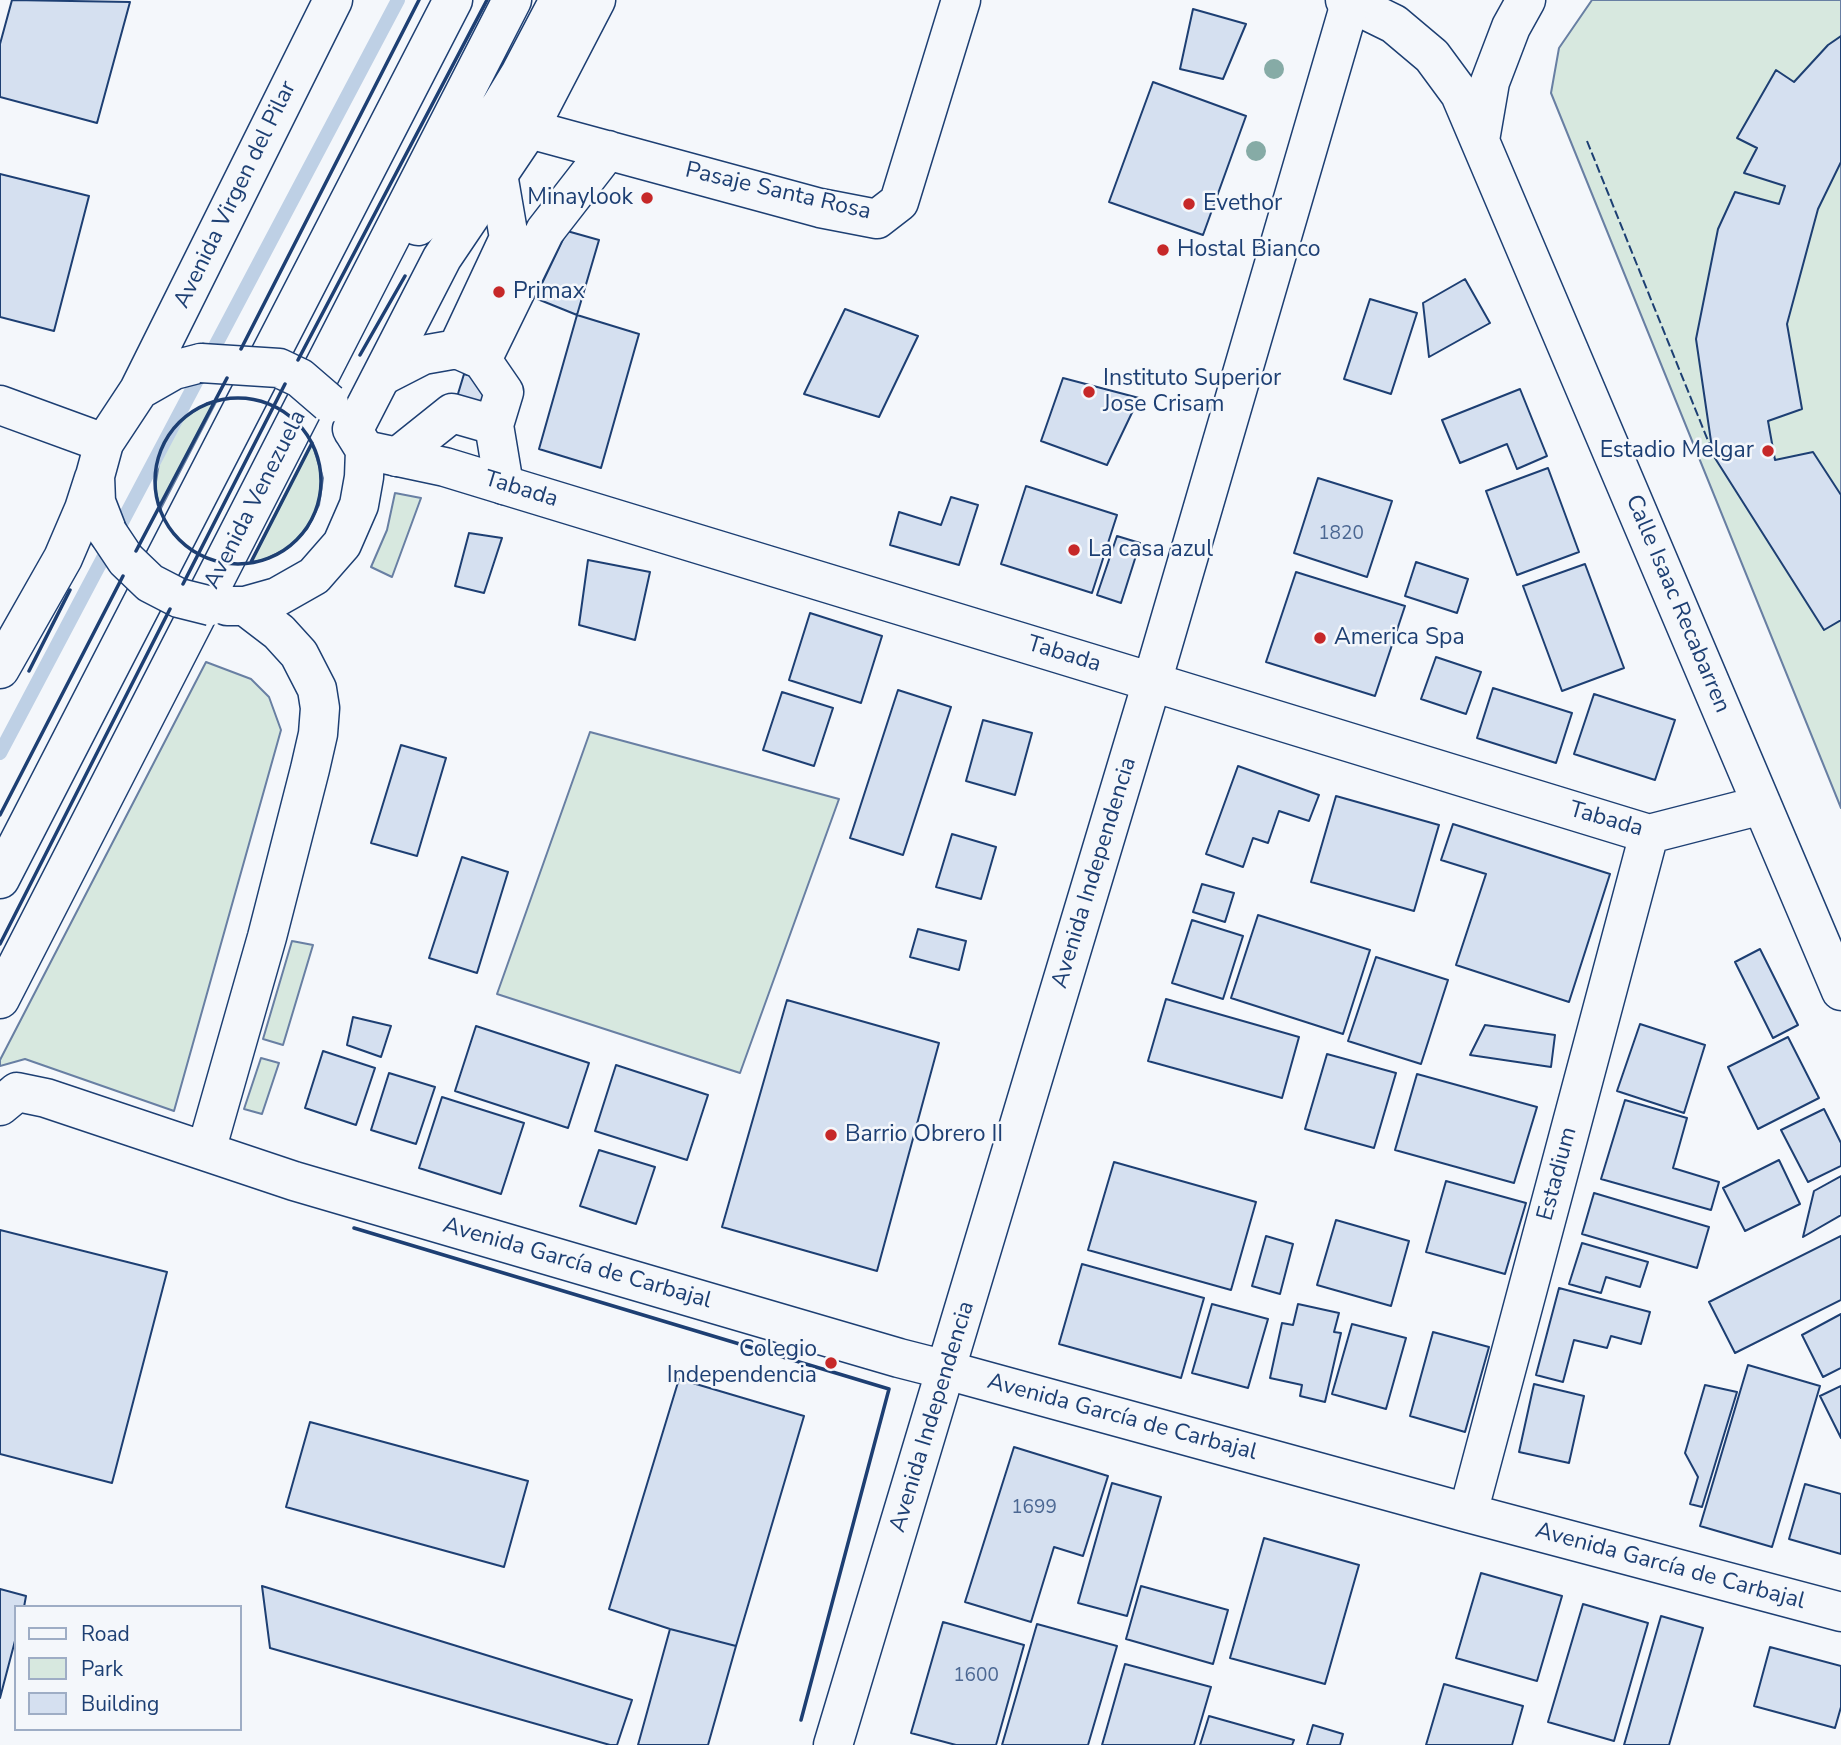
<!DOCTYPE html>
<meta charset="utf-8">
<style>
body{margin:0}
#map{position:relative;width:1841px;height:1745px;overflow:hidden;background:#f4f7fb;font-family:"Nunito Sans",sans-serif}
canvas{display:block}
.legend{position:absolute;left:14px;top:1605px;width:228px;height:126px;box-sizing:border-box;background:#f4f7fb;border:2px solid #9eadc5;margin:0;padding:9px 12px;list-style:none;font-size:21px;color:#1d3f73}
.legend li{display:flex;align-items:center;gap:14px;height:35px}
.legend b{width:35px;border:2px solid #9eadc5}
</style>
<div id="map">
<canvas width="1841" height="1745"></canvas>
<ul class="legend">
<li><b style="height:9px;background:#f4f7fb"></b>Road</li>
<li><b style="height:19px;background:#d7e8df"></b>Park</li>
<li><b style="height:19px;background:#d5e0f0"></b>Building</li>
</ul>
</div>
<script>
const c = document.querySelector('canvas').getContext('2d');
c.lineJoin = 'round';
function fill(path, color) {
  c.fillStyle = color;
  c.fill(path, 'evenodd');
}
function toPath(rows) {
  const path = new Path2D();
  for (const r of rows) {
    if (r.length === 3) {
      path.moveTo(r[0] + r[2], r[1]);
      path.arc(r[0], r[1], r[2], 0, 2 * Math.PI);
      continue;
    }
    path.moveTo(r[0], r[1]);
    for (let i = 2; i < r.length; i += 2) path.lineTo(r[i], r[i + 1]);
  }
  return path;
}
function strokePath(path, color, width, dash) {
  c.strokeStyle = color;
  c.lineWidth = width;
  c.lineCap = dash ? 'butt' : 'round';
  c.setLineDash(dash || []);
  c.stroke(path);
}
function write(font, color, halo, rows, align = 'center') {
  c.font = font + ' "Nunito Sans",sans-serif';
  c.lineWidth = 5;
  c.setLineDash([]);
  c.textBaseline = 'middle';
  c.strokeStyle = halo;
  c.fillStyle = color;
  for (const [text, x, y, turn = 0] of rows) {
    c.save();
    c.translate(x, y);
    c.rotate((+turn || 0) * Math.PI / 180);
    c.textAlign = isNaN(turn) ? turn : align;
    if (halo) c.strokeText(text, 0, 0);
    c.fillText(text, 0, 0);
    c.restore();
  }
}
const green = toPath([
 [1592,0,1841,0,1841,808,1551,93,1559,48,1592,0],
 [216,402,160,510,155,488,161,450,171,432,185,417,207,403,216,402],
 [312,443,323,478,319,505,307,529,288,548,264,560,251,562,312,443],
 [395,493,421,498,392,577,371,567,387,530,395,493],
 [206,662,251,679,269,697,281,730,174,1111,25,1059,0,1066,0,1060,206,662],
 [590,732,839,799,740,1073,497,994,590,732],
 [292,941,313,945,283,1045,263,1039,292,941],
 [261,1058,279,1063,262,1114,244,1109,261,1058]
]);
fill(green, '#d7e8df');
strokePath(green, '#687fa3', 2);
strokePath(toPath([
 [0,753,398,0]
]), '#bed0e5', 14);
const building = toPath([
 [12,0,130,2,97,123,0,97,0,44,12,0],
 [1193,9,1246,24,1223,79,1180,69,1193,9],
 [1841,36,1841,162,1818,209,1787,324,1802,409,1768,421,1775,460,1813,452,1841,495,1841,620,1824,630,1713,455,1696,339,1718,229,1735,192,1779,204,1785,186,1744,173,1757,148,1737,138,1776,70,1794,82,1828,45,1841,36],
 [1153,82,1246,116,1203,235,1109,202,1153,82],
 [0,174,89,196,54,331,0,317,0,174],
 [567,231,599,240,577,315,535,298,567,231],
 [1465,279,1490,323,1429,357,1423,303,1465,279],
 [1370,299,1417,313,1391,394,1344,379,1370,299],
 [845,309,918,336,879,417,804,394,845,309],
 [577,315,639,334,601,468,539,449,577,315],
 [464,374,516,389,506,422,454,407,464,374],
 [1063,378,1139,398,1107,465,1041,441,1063,378],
 [1520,389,1547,456,1517,469,1507,444,1460,463,1442,420,1520,389],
 [1548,468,1579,552,1517,575,1486,491,1548,468],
 [1318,478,1392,501,1367,577,1294,553,1318,478],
 [1026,486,1117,515,1092,593,1001,564,1026,486],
 [951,497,978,505,959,565,890,545,899,512,941,525,951,497],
 [469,533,502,538,484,593,455,586,469,533],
 [1117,536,1140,543,1121,603,1097,595,1117,536],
 [588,560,650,572,635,640,579,625,588,560],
 [1416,562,1468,579,1457,613,1405,596,1416,562],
 [1585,564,1624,668,1562,691,1523,586,1585,564],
 [1296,572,1405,606,1375,696,1266,662,1296,572],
 [810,613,882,636,861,703,789,680,810,613],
 [1436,657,1481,672,1466,714,1421,699,1436,657],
 [1493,688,1572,713,1556,763,1477,738,1493,688],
 [898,690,951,707,903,855,850,838,898,690],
 [782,692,833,708,814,766,763,750,782,692],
 [1594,694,1675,720,1655,780,1574,754,1594,694],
 [983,720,1032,733,1015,795,966,781,983,720],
 [401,745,446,758,417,856,371,843,401,745],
 [1238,766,1319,795,1309,821,1279,811,1268,843,1253,838,1243,867,1206,854,1238,766],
 [1336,796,1439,825,1414,911,1311,882,1336,796],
 [1453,824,1610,874,1569,1002,1456,965,1486,874,1441,860,1453,824],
 [952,834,996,847,981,899,936,887,952,834],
 [462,857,508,872,477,973,429,958,462,857],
 [1202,884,1234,893,1225,922,1193,912,1202,884],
 [1258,915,1370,950,1343,1034,1231,998,1258,915],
 [1192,920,1243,936,1223,999,1172,983,1192,920],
 [918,929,966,941,959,970,910,957,918,929],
 [1760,949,1798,1025,1773,1038,1735,962,1760,949],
 [1376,957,1448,980,1421,1064,1348,1041,1376,957],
 [1166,999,1299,1037,1282,1098,1148,1061,1166,999],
 [787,1000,939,1043,877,1271,722,1227,787,1000],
 [353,1017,391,1026,381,1057,347,1045,353,1017],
 [1640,1024,1705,1045,1684,1113,1617,1091,1640,1024],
 [1485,1025,1555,1035,1551,1067,1470,1055,1485,1025],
 [476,1026,589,1063,568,1128,455,1091,476,1026],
 [1788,1037,1819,1098,1758,1129,1728,1067,1788,1037],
 [323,1051,375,1068,356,1125,305,1108,323,1051],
 [1327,1054,1396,1073,1374,1148,1305,1129,1327,1054],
 [616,1065,708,1095,687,1160,595,1131,616,1065],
 [389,1073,435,1087,416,1144,371,1130,389,1073],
 [1417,1074,1537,1107,1514,1183,1395,1150,1417,1074],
 [442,1097,524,1123,501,1194,419,1168,442,1097],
 [1625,1100,1687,1118,1673,1168,1719,1182,1711,1210,1601,1179,1625,1100],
 [1824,1109,1841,1143,1841,1166,1808,1182,1781,1130,1824,1109],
 [599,1150,655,1167,636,1224,580,1206,599,1150],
 [1779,1160,1800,1204,1745,1231,1723,1188,1779,1160],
 [1114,1162,1256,1202,1231,1290,1088,1250,1114,1162],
 [1841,1176,1841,1215,1803,1237,1814,1191,1841,1176],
 [1446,1181,1526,1203,1505,1274,1426,1252,1446,1181],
 [1594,1193,1709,1227,1697,1268,1582,1234,1594,1193],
 [1336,1220,1409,1241,1391,1306,1317,1285,1336,1220],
 [0,1230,167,1272,112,1483,0,1454,0,1230],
 [1266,1236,1293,1244,1280,1294,1252,1286,1266,1236],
 [1841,1236,1841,1300,1735,1353,1709,1302,1841,1236],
 [1582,1243,1648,1262,1640,1287,1606,1277,1601,1293,1569,1284,1582,1243],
 [1082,1264,1204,1298,1181,1378,1059,1344,1082,1264],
 [1559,1288,1650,1312,1641,1344,1611,1336,1607,1348,1574,1340,1563,1382,1536,1375,1559,1288],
 [1212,1304,1268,1319,1248,1388,1192,1373,1212,1304],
 [1298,1304,1339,1313,1334,1332,1341,1333,1325,1402,1300,1396,1302,1385,1270,1378,1282,1323,1293,1325,1298,1304],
 [1841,1314,1841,1368,1823,1377,1802,1335,1841,1314],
 [1352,1324,1406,1338,1386,1409,1332,1394,1352,1324],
 [1433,1332,1489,1347,1465,1432,1410,1416,1433,1332],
 [1748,1365,1820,1386,1772,1547,1700,1526,1748,1365],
 [679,1379,804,1416,736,1646,670,1629,609,1609,679,1379],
 [1534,1384,1584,1396,1569,1463,1519,1452,1534,1384],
 [1705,1385,1737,1392,1702,1507,1690,1504,1698,1477,1685,1453,1705,1385],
 [1841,1386,1841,1438,1820,1396,1841,1386],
 [310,1422,528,1481,504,1567,286,1507,310,1422],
 [1014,1447,1108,1476,1083,1556,1054,1547,1031,1622,965,1602,1014,1447],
 [1112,1483,1161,1497,1127,1616,1078,1603,1112,1483],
 [1805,1484,1841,1494,1841,1554,1789,1539,1805,1484],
 [1264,1538,1359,1565,1325,1684,1230,1658,1264,1538],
 [1481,1573,1562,1596,1537,1681,1456,1658,1481,1573],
 [262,1586,632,1700,617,1745,610,1745,270,1648,262,1586],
 [1141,1586,1228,1610,1213,1664,1126,1639,1141,1586],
 [0,1589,26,1596,24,1607,16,1607,16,1637,0,1698,0,1589],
 [1583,1604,1648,1623,1614,1741,1548,1722,1583,1604],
 [1661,1616,1703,1628,1669,1745,1624,1745,1661,1616],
 [943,1622,1024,1645,996,1745,956,1745,911,1733,943,1622],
 [1037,1624,1117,1646,1088,1745,1002,1745,1037,1624],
 [670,1629,736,1646,708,1745,638,1745,670,1629],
 [1770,1647,1841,1666,1841,1707,1835,1728,1754,1706,1770,1647],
 [1125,1664,1211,1687,1194,1745,1102,1745,1125,1664],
 [1444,1684,1523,1706,1512,1745,1426,1745,1444,1684],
 [1209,1716,1294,1740,1292,1745,1200,1745,1209,1716],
 [1313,1725,1343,1734,1340,1745,1307,1745,1313,1725]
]);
fill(building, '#d5e0f0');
strokePath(building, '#1d3f73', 2);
const minor = toPath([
 [1345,0,1394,24,1432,56,1460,94,1841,991],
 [529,129,820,208,877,219,899,202,961,0],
 [1480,140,1490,82,1511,27,1526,0],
 [482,360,457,349,509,238,498,174],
 [384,375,423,355,457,349],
 [0,405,104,443],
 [494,425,504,392,482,360,545,231,608,150],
 [397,457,452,413,494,425,504,485],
 [1152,682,1649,834,1762,805],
 [946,1370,1468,1513,1841,1612],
 [1468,1513,1649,834]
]);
const major = toPath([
 [418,226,500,107,520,74,559,0],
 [139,390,333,0],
 [353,431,442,258,529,129,596,0],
 [365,450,445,467,504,485,1152,682],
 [108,533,96,502,95,476,104,443,139,390,174,370,201,363],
 [227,606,245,606,277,597,314,576,342,544,359,505,364,477,365,450,352,429],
 [0,669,63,558,84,509,94,478],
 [0,879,453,0],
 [0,999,512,0],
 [0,1106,17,1092,46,1098,294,1181,899,1358,946,1370],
 [206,1151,267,937,310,769,318,734,320,708,317,689,299,654,279,632,245,606],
 [833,1745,1152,682,1351,0]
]);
strokePath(minor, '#1d3f73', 41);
strokePath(major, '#1d3f73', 41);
strokePath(minor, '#f4f7fb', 38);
strokePath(major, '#f4f7fb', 38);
const majorBridge = toPath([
 [201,363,279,368,300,378,329,403],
 [108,533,126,560,150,583,179,598,211,606]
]);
strokePath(majorBridge, '#1d3f73', 41, []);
strokePath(majorBridge, '#f4f7fb', 38);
strokePath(toPath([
 [1587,141,1713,453]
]), '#1d3f73', 2, [9, 3.5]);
strokePath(toPath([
 [241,349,419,0],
 [360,355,405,276],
 [298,360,487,0],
 [238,481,83],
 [136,551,227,378],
 [251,562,312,443],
 [183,584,285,384],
 [29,671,70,590],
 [0,815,123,576],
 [0,944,170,609],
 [354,1228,889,1389,801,1720]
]), '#1d3f73', 3.5);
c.fillStyle = '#86aba6';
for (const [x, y] of [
 [1274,69],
 [1256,151]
]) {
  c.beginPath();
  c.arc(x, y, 10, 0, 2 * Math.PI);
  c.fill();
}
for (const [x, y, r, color] of [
 [647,198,7,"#c62828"],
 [1189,204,7,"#c62828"],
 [1163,250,7,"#c62828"],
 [499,292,7,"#c62828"],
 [1089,392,7,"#c62828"],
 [1768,451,7,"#c62828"],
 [1074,550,7,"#c62828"],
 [1320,638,7,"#c62828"],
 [831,1135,7,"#c62828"],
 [831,1363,7,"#c62828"]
]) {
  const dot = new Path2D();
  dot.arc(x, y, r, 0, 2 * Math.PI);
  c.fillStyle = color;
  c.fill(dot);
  strokePath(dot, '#f4f7fb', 2.5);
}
write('19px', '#4b6792', null, [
 ["1820",1341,534],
 ["1699",1034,1508],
 ["1600",976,1676]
]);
write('23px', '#1d3f73', '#f4f7fb', [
 ["Pasaje Santa Rosa",778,192,13],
 ["Avenida Virgen del Pilar",236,195,-64],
 ["Tabada",521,490,17],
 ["Avenida Venezuela",256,500,-63],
 ["Calle Isaac Recabarren",1677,604,67],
 ["Tabada",1064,655,17],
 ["Tabada",1606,820,16],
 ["Avenida Independencia",1095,873,-73],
 ["Estadium",1558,1174,-75],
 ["Avenida García de Carbajal",577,1264,16],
 ["Avenida Independencia",933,1417,-73],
 ["Avenida García de Carbajal",1122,1418,15],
 ["Avenida García de Carbajal",1670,1567,15]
]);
write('23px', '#1d3f73', '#f4f7fb', [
 ["Minaylook",633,198,"right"],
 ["Evethor",1203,204],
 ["Hostal Bianco",1177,250],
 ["Primax",513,292],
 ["Instituto Superior",1103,379],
 ["Jose Crisam",1103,405],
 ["Estadio Melgar",1754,451,"right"],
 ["La casa azul",1088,550],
 ["America Spa",1334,638],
 ["Barrio Obrero II",845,1135],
 ["Colegio",817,1350,"right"],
 ["Independencia",817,1376,"right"]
], 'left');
</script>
